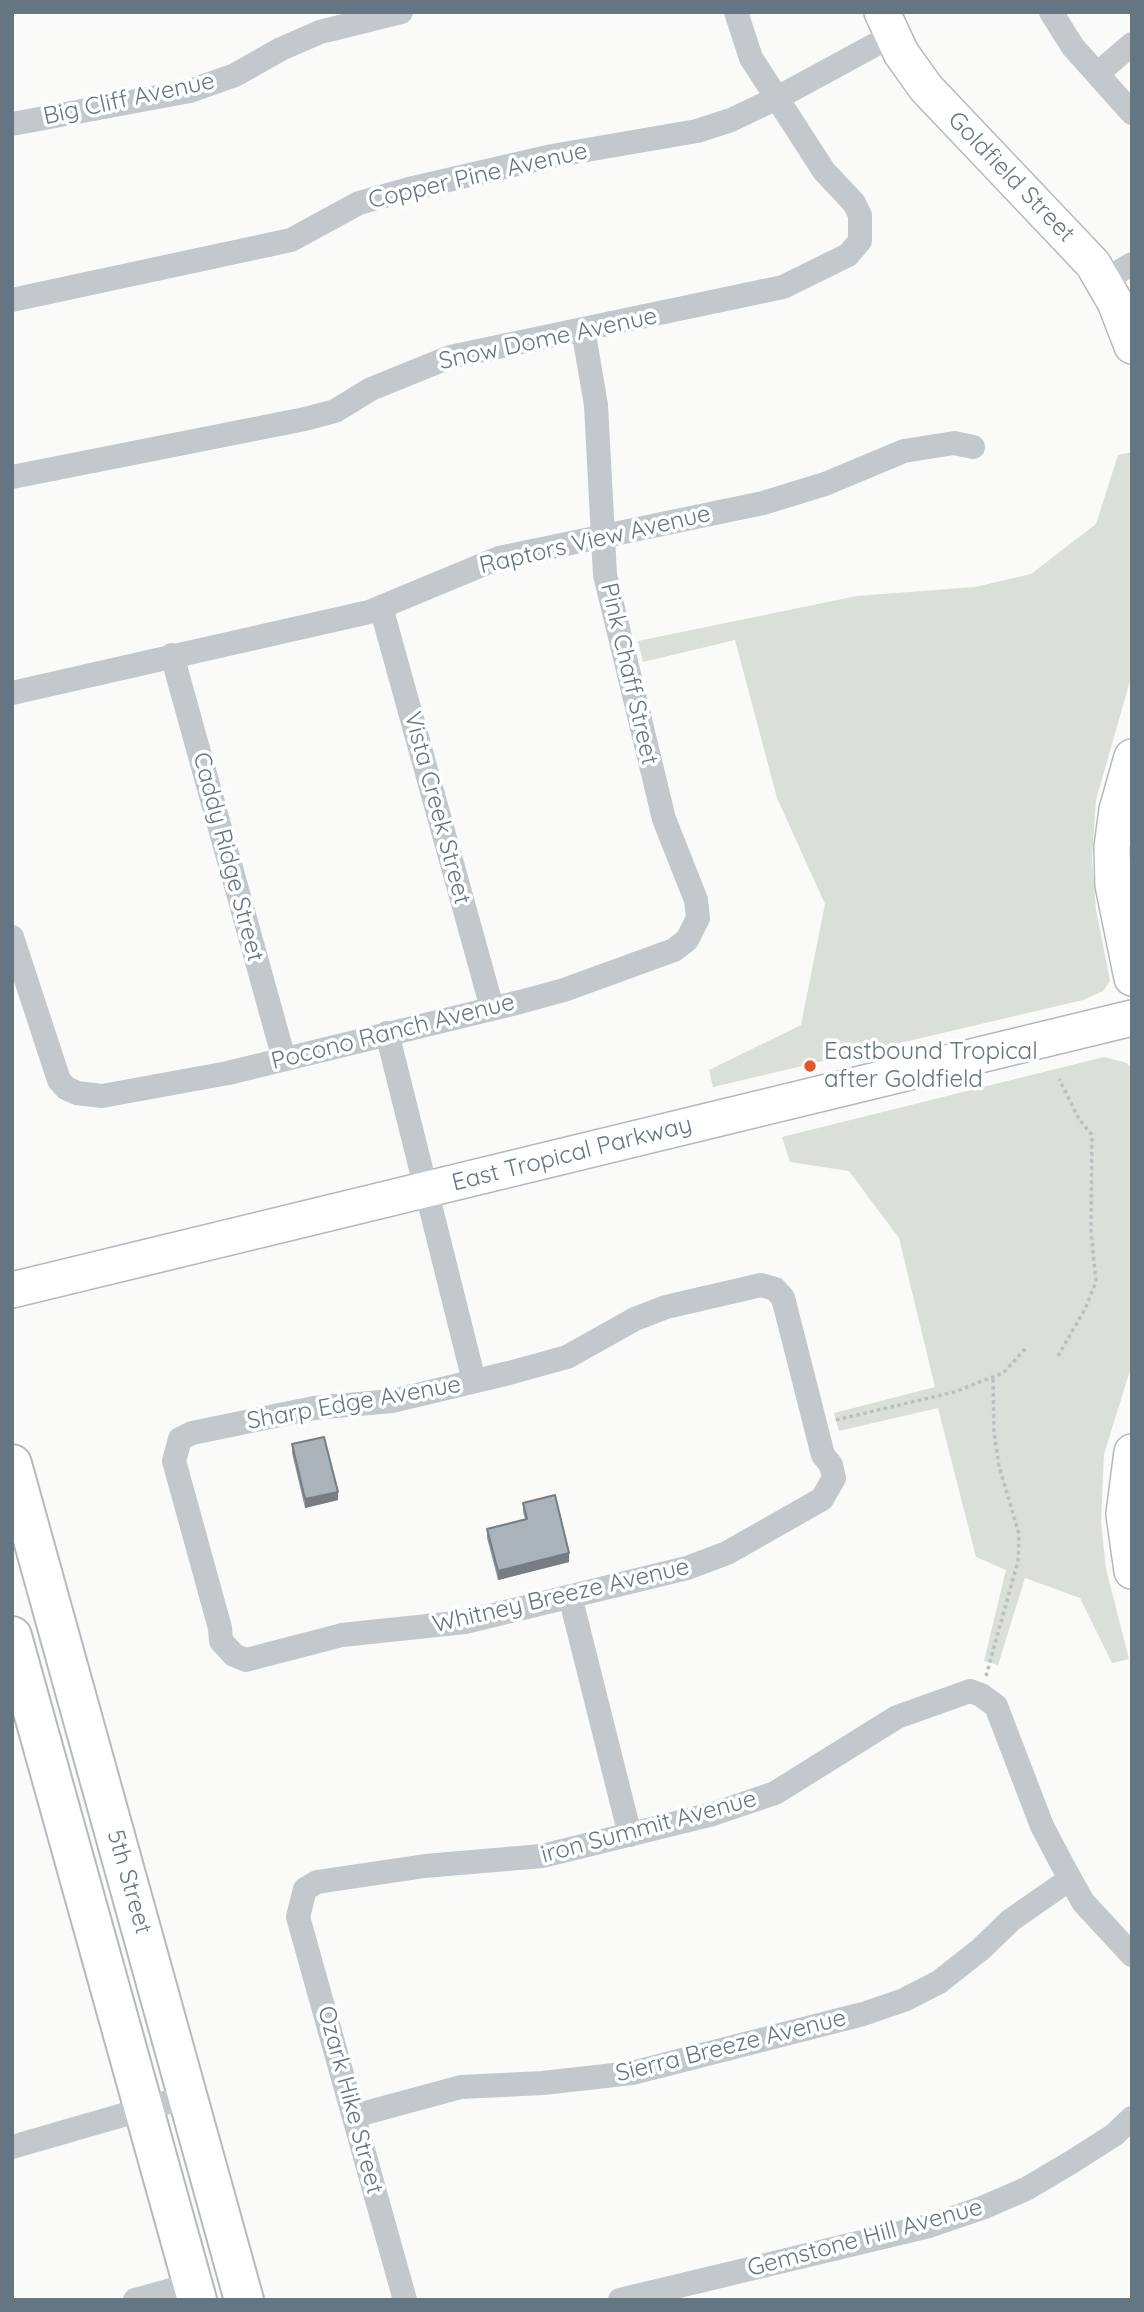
<!DOCTYPE html>
<style>
body{margin:0}
#map{position:relative;width:1144px;height:2312px;overflow:hidden;background:#fafaf8;font-family:Quicksand,sans-serif}
canvas{display:block}
.frame{position:absolute;inset:0;border:14px solid #657683;pointer-events:none}
</style>
<div id="map">
<canvas width="1144" height="2312"></canvas>
<div class="frame"></div>
</div>
<script>
const c = document.querySelector('canvas').getContext('2d');
c.lineJoin = 'round';
function fill(path, color) {
  c.fillStyle = color;
  c.fill(path, 'evenodd');
}
function toPath(rows) {
  const path = new Path2D();
  for (const r of rows) {
    path.moveTo(r[0], r[1]);
    for (let i = 2; i < r.length; i += 2) path.lineTo(r[i], r[i + 1]);
  }
  return path;
}
function strokePath(path, color, width, dash) {
  c.strokeStyle = color;
  c.lineWidth = width;
  c.lineCap = dash ? 'butt' : 'round';
  c.setLineDash(dash || []);
  c.stroke(path);
}
function write(font, color, halo, rows, align = 'center') {
  c.font = font + ' Quicksand,sans-serif';
  c.lineWidth = 7;
  c.setLineDash([]);
  c.textBaseline = 'middle';
  c.strokeStyle = halo;
  c.fillStyle = color;
  for (const [text, x, y, turn = 0] of rows) {
    c.save();
    c.translate(x, y);
    c.rotate((+turn || 0) * Math.PI / 180);
    c.textAlign = isNaN(turn) ? turn : align;
    if (halo) c.strokeText(text, 0, 0);
    c.fillText(text, 0, 0);
    c.restore();
  }
}
fill(toPath([
 [1132,452,1132,674,1096,800,1092,858,1096,910,1110,981,1103,991,1083,1000,713,1087,709,1070,801,1025,825,904,777,798,735,640,643,662,638,641,857,596,975,587,1031,574,1096,524,1118,455],
 [1104,1057,1127,1063,1132,1070,1132,1364,1104,1454,1101,1522,1106,1569,1129,1659,1112,1663,1080,1598,1025,1578,998,1665,984,1661,1006,1570,976,1557,938,1408,839,1431,834,1413,935,1387,899,1238,849,1171,790,1162,782,1137]
]), '#dadfd7');
const secondary = toPath([
 [882,12,901,53,926,88,1093,264,1115,302,1132,346],
 [1132,757,1117,810,1112,847,1113,885,1132,978],
 [12,1290,1132,1018],
 [1132,1452,1124,1514,1132,1571]
]);
const primary = toPath([
 [12,1464,244,2300],
 [12,1636,197,2300]
]);
strokePath(secondary, '#b3babf', 38);
strokePath(primary, '#b5babe', 42);
strokePath(toPath([
 [1058,1356,1085,1309,1096,1282,1091,1232,1092,1135,1079,1119,1059,1079],
 [836,1420,954,1392,1003,1373,1026,1348],
 [986,1676,1018,1561,1019,1534,999,1466,994,1432,993,1377]
]), '#bbbfc2', 3.5, [3.5, 3.5]);
strokePath(toPath([
 [1051,12,1073,47,1132,113],
 [1097,74,1132,44],
 [12,124,190,91,235,75,281,49,320,32,401,12],
 [1103,281,1132,264],
 [12,300,291,240,359,203,409,189,552,156,697,131,731,120,777,98,893,35],
 [12,477,305,419,335,411,371,389,450,357,783,287,848,255,860,241,860,215,854,203,824,171,751,58,736,12],
 [381,607,492,1008],
 [172,655,284,1059],
 [12,693,369,612,499,558,763,503,825,484,904,451,954,443,973,447],
 [12,937,59,1080,66,1088,77,1093,102,1096,228,1073,520,1002,564,990,674,950,687,940,698,918,696,900,664,819,605,575,596,405,583,329],
 [387,1033,474,1381],
 [761,1285,775,1289,783,1298,823,1455,831,1465,834,1478,822,1499,727,1553,687,1568,465,1622,342,1635,246,1660,234,1655,221,1641,220,1628,174,1461,180,1439,192,1433,314,1408,392,1401,509,1373,567,1357,635,1319,666,1307,761,1285],
 [570,1596,630,1835],
 [354,2116,461,2087,543,2083,632,2073,863,2014,904,2000,939,1982,981,1949,1011,1920,1070,1879],
 [12,2147,189,2096],
 [135,2300,193,2284],
 [405,2300,298,1917,305,1889,317,1882,425,1866,542,1856,713,1814,775,1793,897,1717,970,1691,981,1695,996,1706,1042,1826,1063,1866,1083,1902,1132,1955],
 [620,2300,929,2226,982,2208,1026,2189,1070,2163,1114,2135,1132,2118]
]), '#c3c8cc', 24);
strokePath(secondary, '#fff', 35);
strokePath(primary, '#fff', 38);
fill(toPath([
 [292,1444,338,1500,305,1508,292,1453],
 [523,1503,569,1562,498,1580,487,1538,487,1529,525,1519,523,1512]
]), '#929a9f');
fill(toPath([
 [338,1492,338,1500,305,1508,305,1499],
 [569,1553,569,1562,498,1580,498,1571]
]), '#777d82');
const building = toPath([
 [324,1437,338,1492,305,1499,292,1444,324,1437],
 [555,1495,569,1553,498,1571,487,1529,527,1519,523,1503,555,1495]
]);
fill(building, '#aab3b9');
strokePath(building, '#777d82', 2);
for (const [x, y, r, color] of [
 [810,1066,7,"#e4572e"]
]) {
  const dot = new Path2D();
  dot.arc(x, y, r, 0, 2 * Math.PI);
  c.fillStyle = color;
  c.fill(dot);
  strokePath(dot, '#fff', 2.5);
}
write('24px', '#657683', '#fff', [
 ["Big Cliff Avenue",129,99,-12],
 ["Copper Pine Avenue",478,176,-13],
 ["Goldfield Street",1011,177,46],
 ["Snow Dome Avenue",548,339,-12],
 ["Raptors View Avenue",595,540,-13],
 ["Pink Chaff Street",629,674,77],
 ["Vista Creek Street",437,808,75],
 ["Caddy Ridge Street",228,857,75],
 ["Pocono Ranch Avenue",393,1032,-14],
 ["East Tropical Parkway",572,1154,-14],
 ["Sharp Edge Avenue",354,1403,-10],
 ["Whitney Breeze Avenue",561,1596,-13],
 ["iron Summit Avenue",649,1827,-15],
 ["5th Street",129,1882,74],
 ["Sierra Breeze Avenue",731,2046,-14],
 ["Ozark Hike Street",350,2100,75],
 ["Gemstone Hill Avenue",865,2238,-15]
]);
write('24px', '#657683', '#fff', [
 ["Eastbound Tropical",824,1052],
 ["after Goldfield",824,1080]
], 'left');
</script>
